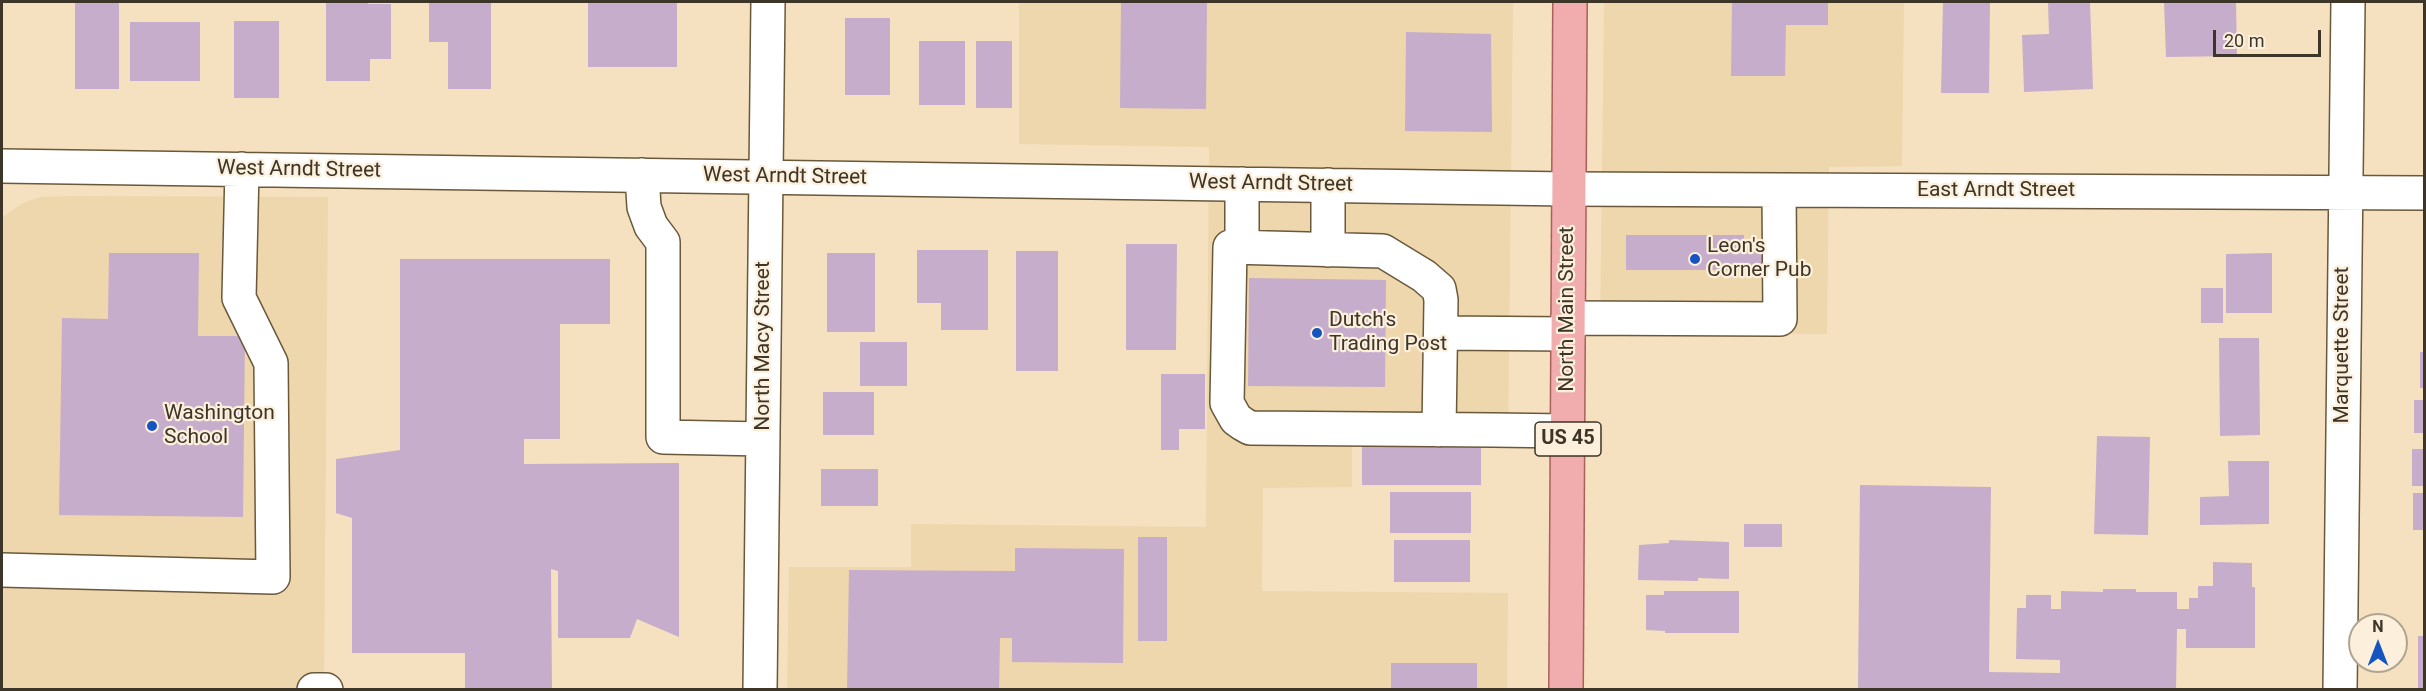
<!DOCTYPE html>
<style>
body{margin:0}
#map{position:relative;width:2426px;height:691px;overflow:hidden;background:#f5e1bf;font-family:Roboto,sans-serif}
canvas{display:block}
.frame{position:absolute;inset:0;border:3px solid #3d3528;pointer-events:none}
.north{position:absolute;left:2348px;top:613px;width:60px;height:60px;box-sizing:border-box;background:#fcefdb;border:2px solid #b0a593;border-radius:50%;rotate:0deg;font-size:16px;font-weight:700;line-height:24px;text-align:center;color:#3d3528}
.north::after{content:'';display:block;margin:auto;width:21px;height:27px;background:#1455c1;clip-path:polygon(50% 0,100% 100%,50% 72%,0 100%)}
.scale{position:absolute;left:2213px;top:30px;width:108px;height:27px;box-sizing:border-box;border:3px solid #3d3528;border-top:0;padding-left:8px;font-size:18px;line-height:21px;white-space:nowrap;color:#3d3528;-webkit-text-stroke:4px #fcefdb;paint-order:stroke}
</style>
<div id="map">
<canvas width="2426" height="691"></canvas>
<div class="frame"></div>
<div class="north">N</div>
<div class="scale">20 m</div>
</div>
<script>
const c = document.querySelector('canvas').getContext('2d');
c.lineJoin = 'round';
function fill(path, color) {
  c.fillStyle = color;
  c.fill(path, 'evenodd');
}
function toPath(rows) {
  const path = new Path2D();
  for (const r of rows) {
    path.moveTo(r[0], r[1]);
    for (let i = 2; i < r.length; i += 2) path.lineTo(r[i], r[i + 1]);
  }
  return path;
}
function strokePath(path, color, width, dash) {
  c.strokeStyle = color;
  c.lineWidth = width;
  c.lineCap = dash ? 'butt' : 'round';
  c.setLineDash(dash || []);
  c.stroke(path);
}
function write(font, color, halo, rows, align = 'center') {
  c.font = font + ' Roboto,sans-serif';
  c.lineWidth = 4.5;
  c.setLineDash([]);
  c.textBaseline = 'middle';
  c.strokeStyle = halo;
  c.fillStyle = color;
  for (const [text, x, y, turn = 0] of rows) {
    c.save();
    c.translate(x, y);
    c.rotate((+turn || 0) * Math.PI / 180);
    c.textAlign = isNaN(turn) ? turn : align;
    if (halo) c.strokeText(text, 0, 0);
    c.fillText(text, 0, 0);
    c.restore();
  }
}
fill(toPath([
 [1019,2,1513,2,1508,446,1352,446,1352,487,1263,488,1262,591,1508,593,1507,689,787,690,789,567,911,567,911,524,1206,527,1209,147,1019,144],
 [1604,2,1904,2,1902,166,1829,167,1827,334,1600,332],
 [70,196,328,197,324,689,2,690,2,223,3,217,23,203,40,197]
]), '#eed6ad');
fill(toPath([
 [75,2,119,2,119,89,75,89],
 [326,2,368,2,368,4,391,4,391,59,370,59,370,81,326,81],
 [429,2,491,2,491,89,448,89,448,42,429,42],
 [588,2,677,2,677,67,588,67],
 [1121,2,1207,2,1206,109,1120,108],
 [1732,2,1828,2,1828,25,1786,25,1785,76,1731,76],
 [1943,2,1990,2,1989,93,1941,93],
 [2048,2,2090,2,2093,89,2024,92,2022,35,2049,34],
 [2164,2,2236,2,2237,56,2166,57],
 [845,18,890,18,890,95,845,95],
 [234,21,279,21,279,98,234,98],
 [130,22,200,22,200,81,130,81],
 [1406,32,1491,34,1492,132,1405,131],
 [919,41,965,41,965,105,919,105],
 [976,41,1012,41,1012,108,976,108],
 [1626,235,1744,235,1744,247,1765,247,1765,270,1626,270],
 [1126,244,1177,244,1176,350,1126,350],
 [917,250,988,250,988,330,941,330,941,303,917,303],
 [1016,251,1058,251,1058,371,1016,371],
 [109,253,199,253,198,336,245,336,243,517,59,515,62,318,108,319],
 [827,253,875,253,875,332,827,332],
 [2272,253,2272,313,2226,313,2226,254],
 [400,259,610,259,610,324,560,324,560,439,524,439,524,464,679,463,679,637,637,619,630,638,558,638,558,571,551,569,552,690,465,690,465,653,352,653,352,518,336,513,336,459,400,450],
 [1249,278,1386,280,1385,387,1248,386],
 [2201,288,2223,288,2223,323,2201,323],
 [2219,338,2259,338,2260,435,2220,436],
 [860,342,907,342,907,386,860,386],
 [2420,352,2424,352,2424,388,2420,388],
 [1161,374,1205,374,1205,429,1179,429,1179,450,1161,450],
 [823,392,874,392,874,435,823,435],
 [2414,400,2424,400,2424,433,2414,433],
 [2097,436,2150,437,2148,535,2094,534],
 [1362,446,1481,446,1481,485,1362,485],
 [2412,449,2424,449,2424,486,2412,486],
 [2228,461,2269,461,2269,524,2200,525,2200,497,2229,496],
 [821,469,878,469,878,506,821,506],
 [1860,485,1991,487,1989,672,2060,673,2060,660,2016,659,2017,608,2026,608,2026,595,2051,595,2051,609,2061,609,2061,591,2103,592,2103,589,2136,589,2136,592,2177,592,2177,609,2189,609,2189,598,2198,598,2198,586,2213,586,2213,562,2252,563,2252,587,2255,587,2255,648,2186,648,2186,629,2177,629,2176,690,1858,690],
 [1390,492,1471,492,1471,533,1390,533],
 [2413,493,2424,493,2424,530,2413,530],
 [1744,524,1782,524,1782,547,1744,547],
 [1138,537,1167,537,1167,641,1138,641],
 [1394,540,1470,540,1470,582,1394,582],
 [1669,540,1729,542,1729,579,1698,578,1698,581,1638,580,1639,545,1669,543],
 [1015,548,1124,549,1123,663,1012,662,1012,638,1000,638,999,690,847,690,849,570,1015,571],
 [1664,591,1739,591,1739,633,1665,633,1665,631,1646,630,1646,595,1664,595],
 [2418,636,2424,636,2424,690,2418,690],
 [1391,663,1477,663,1477,690,1391,690]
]), '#c6adcb');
const minor = toPath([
 [2,166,1568,189,2424,193],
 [642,175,644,207,651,226,663,242,663,437,763,439],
 [1328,185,1328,250],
 [1242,248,1242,184],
 [1568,318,1780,319,1779,190],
 [1441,333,1568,334],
 [1439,430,1441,300,1439,289,1424,276,1383,251,1230,247,1227,403,1236,419,1243,424,1250,428,1493,430,1568,431],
 [2,570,273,577,271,363,239,298,242,169],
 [314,690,326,690],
 [760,690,768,2],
 [2340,690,2348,2]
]);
const major = toPath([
 [1566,690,1570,2]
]);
strokePath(minor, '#6a583a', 36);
strokePath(major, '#ac5f5b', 36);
strokePath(minor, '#fff', 33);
strokePath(major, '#f1acad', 33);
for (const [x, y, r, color] of [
 [1695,259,6,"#1455c1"],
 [1317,333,6,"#1455c1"],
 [152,426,6,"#1455c1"]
]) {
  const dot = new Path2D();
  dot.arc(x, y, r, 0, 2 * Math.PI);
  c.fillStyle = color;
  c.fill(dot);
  strokePath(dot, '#fcefdb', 2);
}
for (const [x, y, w] of [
 [1568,439,66]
]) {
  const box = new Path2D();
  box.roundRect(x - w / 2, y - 17, w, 34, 4.5);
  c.fillStyle = '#fcefdb';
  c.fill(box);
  strokePath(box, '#3d3528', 1.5);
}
write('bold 20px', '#3d3528', null, [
 ["US 45",1568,439]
]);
write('21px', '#3d3528', '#fcefdb', [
 ["West Arndt Street",299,170,1],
 ["West Arndt Street",785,177,1],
 ["West Arndt Street",1271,184,1],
 ["East Arndt Street",1996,191],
 ["North Main Street",1568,309,-90],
 ["Marquette Street",2343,345,-90],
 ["North Macy Street",764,346,-90]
]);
write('21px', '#3d3528', '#fcefdb', [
 ["Leon's",1707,247],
 ["Corner Pub",1707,271],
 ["Dutch's",1329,321],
 ["Trading Post",1329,345],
 ["Washington",164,414],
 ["School",164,438]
], 'left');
</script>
